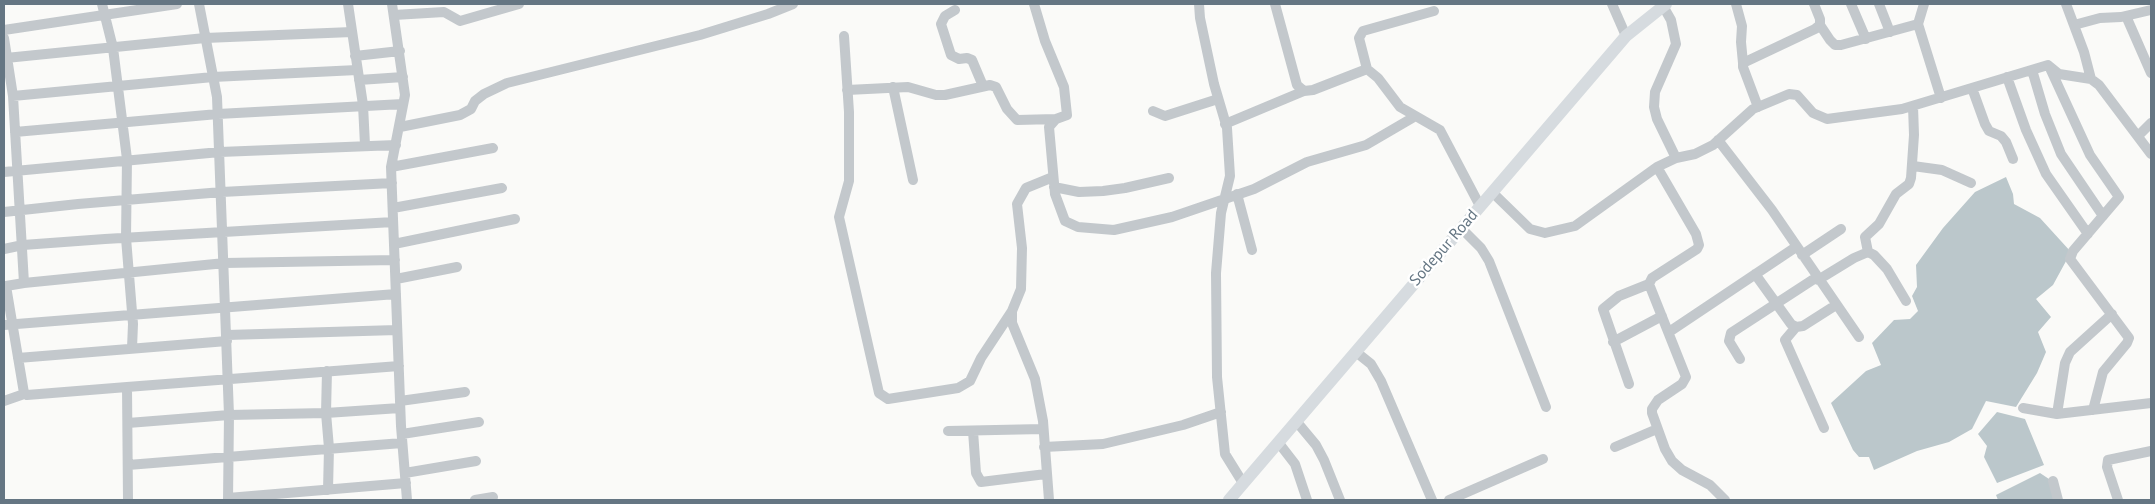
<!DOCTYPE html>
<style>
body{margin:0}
#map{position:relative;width:2155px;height:504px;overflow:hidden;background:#fafaf8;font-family:"PT Sans",sans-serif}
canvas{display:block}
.frame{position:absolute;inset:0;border:5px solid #657683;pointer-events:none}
</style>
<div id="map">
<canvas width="2155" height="504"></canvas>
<div class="frame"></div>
</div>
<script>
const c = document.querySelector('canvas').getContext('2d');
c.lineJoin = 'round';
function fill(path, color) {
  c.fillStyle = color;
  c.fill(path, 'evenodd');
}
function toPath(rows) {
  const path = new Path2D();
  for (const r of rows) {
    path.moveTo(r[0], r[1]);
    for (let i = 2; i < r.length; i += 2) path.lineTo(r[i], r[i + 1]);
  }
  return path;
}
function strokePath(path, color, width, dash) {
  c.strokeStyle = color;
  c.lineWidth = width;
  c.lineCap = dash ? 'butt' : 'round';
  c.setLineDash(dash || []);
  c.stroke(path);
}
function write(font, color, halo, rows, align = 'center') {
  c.font = font + ' "PT Sans",sans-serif';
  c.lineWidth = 5;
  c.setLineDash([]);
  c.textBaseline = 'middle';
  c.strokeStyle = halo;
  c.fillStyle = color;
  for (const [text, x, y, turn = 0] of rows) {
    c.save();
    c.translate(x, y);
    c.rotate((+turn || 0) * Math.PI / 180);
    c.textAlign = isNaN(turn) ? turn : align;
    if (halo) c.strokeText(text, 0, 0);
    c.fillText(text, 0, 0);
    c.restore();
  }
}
fill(toPath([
 [2006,177,2013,194,2014,204,2040,218,2071,252,2053,285,2036,299,2051,317,2038,332,2046,352,2037,373,2016,407,1986,401,1972,429,1949,442,1917,451,1874,470,1869,457,1859,457,1853,450,1831,403,1866,371,1881,365,1872,343,1894,320,1910,319,1918,311,1912,296,1917,287,1916,265,1943,228,1975,192],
 [1997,412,2025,419,2044,465,1997,483,1984,457,1987,446,1978,434],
 [2040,473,2049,479,2055,500,1998,500,1996,495]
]), '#bbc7cb');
strokePath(toPath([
 [102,4,113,48,127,159,126,238,133,324,132,348],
 [199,4,217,97,229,415,228,500],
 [348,4,363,105,365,145],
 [392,4,405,95,391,167,401,426,407,500],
 [1034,4,1045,41,1064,87,1067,115,1056,119,1049,127,1055,194,1065,221,1078,227,1114,230,1172,217,1254,189,1307,162,1366,145,1414,117],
 [1199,4,1200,18,1214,84,1227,128,1230,176,1221,213,1216,273,1217,377,1225,454,1243,483],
 [1275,4,1297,85,1304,91,1313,90,1367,69,1378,78,1400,107,1440,130,1480,206],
 [1612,4,1626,36],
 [1736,4,1742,26,1741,42,1743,63],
 [1851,4,1866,39],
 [1879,4,1890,32],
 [1924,4,1918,24,1941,98],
 [2066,4,2084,52,2091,79],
 [1663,6,1671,20,1676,44,1655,92,1654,107,1657,119,1676,158],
 [955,10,945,16,941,24,951,55,959,59,967,58,972,60,983,86],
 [394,15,444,12,460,21,519,4],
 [2126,16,2151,73],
 [1820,25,1830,40,1835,45,1841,45,1918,24],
 [2074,25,2100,18,2121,17,2151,10],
 [4,30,177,4],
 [844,36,849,112,849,181,839,217,879,393,888,399,958,388,970,381,981,358,1012,311],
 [4,38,13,96,24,283,6,286,24,393,27,395,127,387,128,500],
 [355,56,400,51],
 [6,58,205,38,352,32],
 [2049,66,2090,155,2119,197,2073,251,2070,259,2129,338,2127,343,2103,372,2093,410],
 [1367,69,1359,38,1363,31,1434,11],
 [2032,70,2045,114,2061,154,2103,216],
 [2007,77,2026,130,2046,174,2088,234],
 [359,80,403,77],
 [893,87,913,180],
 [1972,88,1985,124,1989,131,2001,136,2006,142,2013,159],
 [847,90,908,87,936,95,945,95,990,85,996,87,1007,109,1017,120,1056,119],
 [13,96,213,77,357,70],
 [1758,107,1743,67,1743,63,1815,29,1820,25,1820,19,1814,4],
 [1153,111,1165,116,1218,99],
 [1225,124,1304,91],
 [400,127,460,115,471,109,475,101,484,94,507,83,700,35,768,14,793,4],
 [15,132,218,114,403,104],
 [2138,136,2151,123],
 [1718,140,1772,210,1859,337],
 [1913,166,1942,170,1971,183],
 [391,167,493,148],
 [1657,167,1696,234,1699,245,1697,249,1652,278,1649,284,1686,377,1682,384,1658,400,1652,409,1652,413,1665,449,1672,461,1682,470,1710,485,1725,500],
 [4,172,220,152,396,145],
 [1054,187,1079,192,1103,191,1125,188,1169,178],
 [1492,192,1530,229,1545,233,1575,226,1657,167,1676,158,1695,154,1713,145,1753,109,1789,94,1797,95,1813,113,1827,119,1902,109,2048,65,2059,74,2091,79,2099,85,2151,154],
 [1237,194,1252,250],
 [393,208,502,188],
 [4,212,78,204,222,192,392,183],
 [1461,228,1481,248,1489,261,1546,407],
 [394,244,515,219],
 [4,249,23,245,105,239,393,222],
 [1868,252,1865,237,1879,224,1896,194,1909,184,1911,178,1914,135,1913,106],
 [1802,255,1841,229],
 [1755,274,1791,324,1796,327,1803,326,1836,305],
 [396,279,457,267],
 [1818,280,1854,258,1868,252,1874,255,1887,269,1906,301],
 [24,283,225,263,395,260],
 [4,325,396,294],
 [1796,327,1785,340,1824,428],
 [1669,332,1796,247],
 [227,335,397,330],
 [1613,342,1662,316],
 [1356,352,1371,364,1381,381,1432,500],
 [18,358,227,341],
 [1740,359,1729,341,1731,333,1817,277],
 [327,371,326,413,329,448,328,490],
 [1629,384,1603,309,1619,296,1649,284],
 [127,387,399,366],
 [4,401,24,394],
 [400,401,465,392],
 [2023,408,2057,414,2151,403],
 [2057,414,2065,363,2070,352,2112,314],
 [1296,421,1316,445,1324,460,1340,500],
 [128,423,229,415,326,413,400,408],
 [948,431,1043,429],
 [973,431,976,473,981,482,1046,474],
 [402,434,479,422],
 [1278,442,1295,464,1307,500],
 [1044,447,1103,444,1183,425,1221,412],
 [1615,447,1657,429],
 [128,465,402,443],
 [405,473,476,461],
 [2053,481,2058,500],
 [228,498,406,483],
 [475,500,493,497],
 [1049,500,1043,421,1035,379,1012,323,1012,311,1021,289,1022,248,1017,204,1026,188,1053,177],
 [1449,500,1543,459],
 [2118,500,2107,467,2108,460,2151,451]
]), '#c3c8cc', 10);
strokePath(toPath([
 [1229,500,1626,36,1666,4]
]), '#d6dbdf', 12);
write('16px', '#657683', '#fff', [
 ["Sodepur Road",1444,248,-49]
]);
</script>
